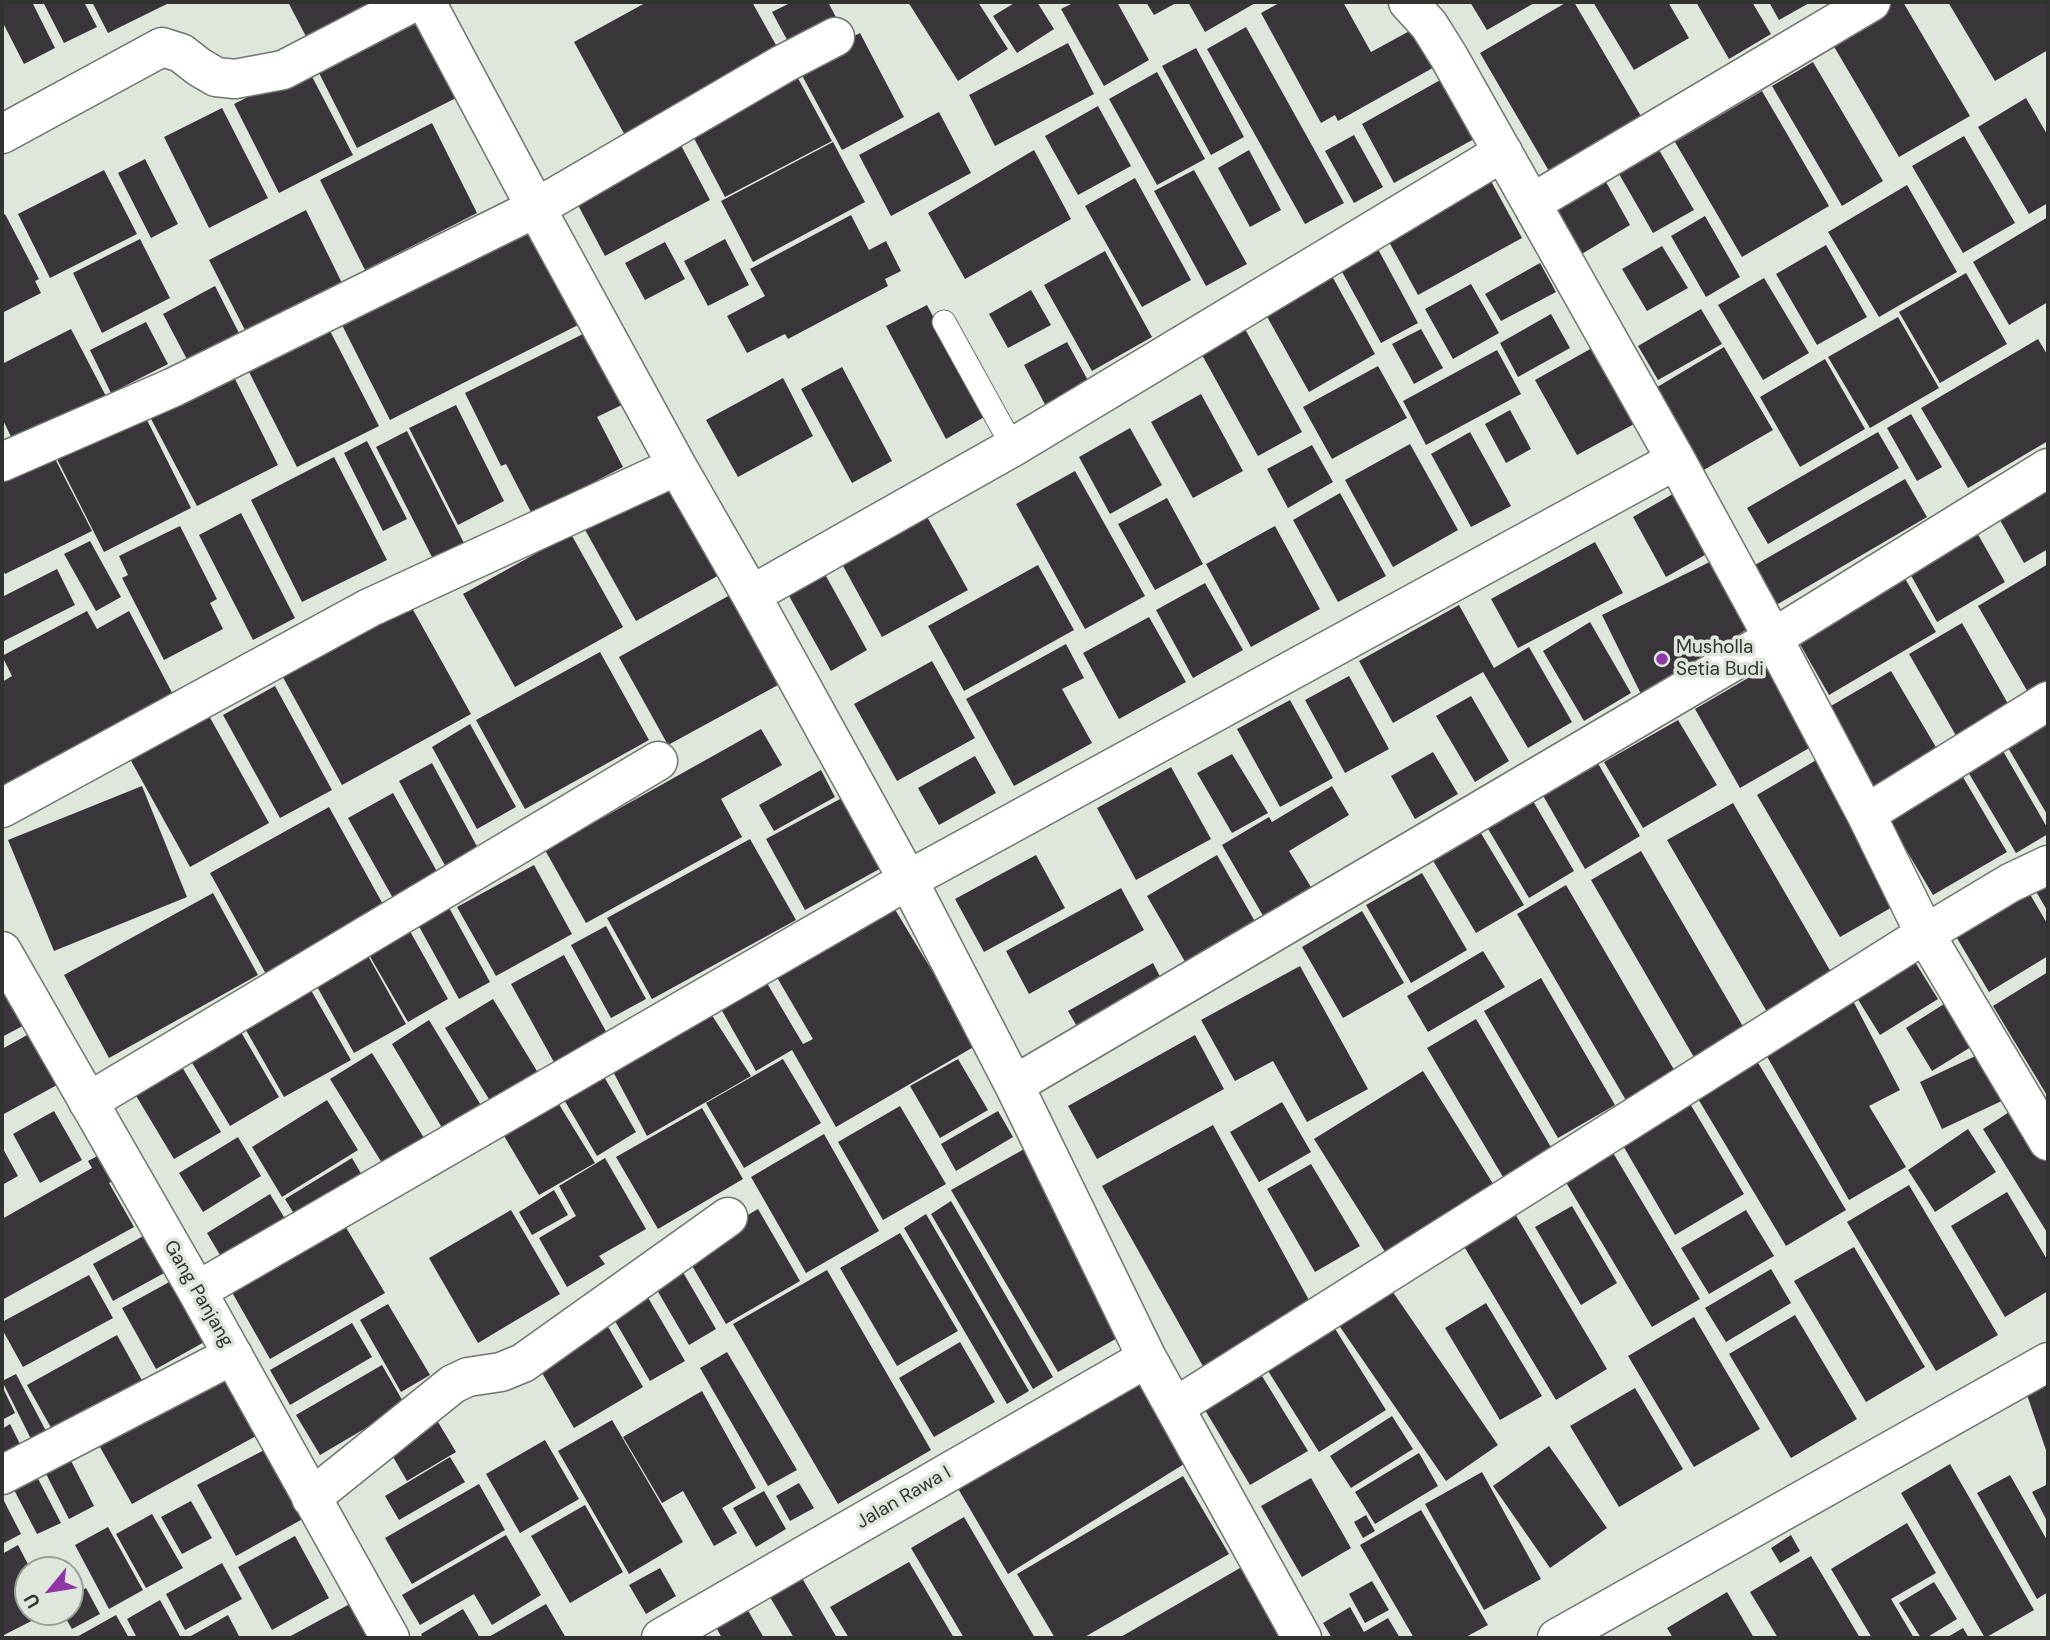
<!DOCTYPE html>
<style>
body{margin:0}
#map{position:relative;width:2050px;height:1640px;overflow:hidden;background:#dfe7dd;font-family:"DM Sans",sans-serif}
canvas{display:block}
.frame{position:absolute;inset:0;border:4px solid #30332f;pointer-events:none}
.north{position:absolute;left:14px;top:1556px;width:70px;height:70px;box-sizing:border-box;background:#dfe7dd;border:2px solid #999f97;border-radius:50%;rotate:240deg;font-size:19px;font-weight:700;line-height:28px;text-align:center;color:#30332f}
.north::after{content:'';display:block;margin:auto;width:24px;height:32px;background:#8f37a4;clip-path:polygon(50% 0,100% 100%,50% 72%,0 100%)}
</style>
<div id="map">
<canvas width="2050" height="1640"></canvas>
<div class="frame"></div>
<div class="north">U</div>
</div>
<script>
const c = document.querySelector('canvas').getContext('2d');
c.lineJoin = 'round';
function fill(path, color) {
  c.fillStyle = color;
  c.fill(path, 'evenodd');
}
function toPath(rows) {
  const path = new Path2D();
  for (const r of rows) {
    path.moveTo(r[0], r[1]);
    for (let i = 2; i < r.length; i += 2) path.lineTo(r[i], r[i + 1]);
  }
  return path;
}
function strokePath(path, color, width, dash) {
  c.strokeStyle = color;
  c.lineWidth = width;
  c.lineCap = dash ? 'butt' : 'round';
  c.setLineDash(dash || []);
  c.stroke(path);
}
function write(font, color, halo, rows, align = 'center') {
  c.font = font + ' "DM Sans",sans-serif';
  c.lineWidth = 7;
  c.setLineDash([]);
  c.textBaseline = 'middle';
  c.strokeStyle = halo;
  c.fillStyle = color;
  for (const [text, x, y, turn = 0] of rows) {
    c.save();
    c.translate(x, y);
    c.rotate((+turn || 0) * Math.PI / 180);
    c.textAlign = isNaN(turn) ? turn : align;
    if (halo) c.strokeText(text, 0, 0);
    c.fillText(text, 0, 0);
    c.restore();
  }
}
fill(toPath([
 [2,2,32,2,55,48,24,64,2,21],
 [43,2,84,2,97,27,64,43],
 [92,2,171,2,108,33],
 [288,2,397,2,311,46],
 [647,2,752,2,781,54,627,139,574,42],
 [792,2,828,2,839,23,792,49,772,12],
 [908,2,978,2,1008,49,958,81],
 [1016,2,1037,2,1054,29,1017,53,993,16],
 [1075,2,1117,2,1149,60,1104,86,1061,9],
 [1146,2,1178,2,1154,15],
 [1188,2,1257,2,1205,32],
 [1281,2,1343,2,1371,52,1417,27,1438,65,1338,121,1335,115,1321,123,1261,13],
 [1470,2,1536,2,1487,30],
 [1567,2,1574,2,1645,123,1553,178,1480,53],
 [1593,2,1668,2,1689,38,1634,70],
 [1696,2,1752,2,1771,34,1729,59],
 [1769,2,1811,2,1779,20],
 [1880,2,1903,2,1970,116,1899,157,1826,33],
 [1948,2,2048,2,2048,50,1995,81],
 [417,23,456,98,357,148,319,73],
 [1246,27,1344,203,1305,224,1207,49],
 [860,33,904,117,842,150,797,66],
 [1068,43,1094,94,995,146,969,95],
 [1196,48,1244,137,1211,155,1162,66],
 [1813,62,1883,181,1842,206,1772,86],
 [307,67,353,155,279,193,234,104],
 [793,69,832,141,725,197,687,125],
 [1157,72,1205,159,1157,185,1109,99],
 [1451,74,1485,133,1394,183,1362,124],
 [1762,91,1829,206,1742,257,1675,142],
 [2026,98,2048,136,2048,203,2029,214,1978,127],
 [1098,106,1131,166,1078,195,1045,136],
 [222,108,268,198,209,228,164,137],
 [939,112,971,173,891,216,859,155],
 [432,123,477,213,365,270,320,180],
 [675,134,710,200,605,256,570,190],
 [1354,135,1383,187,1354,203,1325,151],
 [1964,136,2015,223,1963,253,1912,166],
 [833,142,865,202,753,262,721,201],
 [1655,143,1694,210,1653,233,1615,167],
 [1034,150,1071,219,965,279,928,213],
 [1249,150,1281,210,1250,227,1218,168],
 [145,159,178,224,151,238,118,173],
 [104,170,137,234,50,278,18,214],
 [1194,170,1247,264,1206,286,1154,191],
 [1486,172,1522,238,1418,295,1382,229],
 [1135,178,1191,280,1142,307,1085,206],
 [1606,182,1630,225,1580,255,1555,212],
 [1907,185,1957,272,1879,317,1828,232],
 [306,210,342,283,246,332,209,260],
 [5,214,39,279,35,281,41,293,2,313,2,216],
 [851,215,869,250,886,241,901,271,885,279,888,286,788,339,785,334,747,353,727,316,765,296,750,269],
 [1705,216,1740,277,1706,297,1671,236],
 [2048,217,2048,302,2009,325,1973,262],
 [540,225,588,320,390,420,342,325],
 [1372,238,1418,323,1381,343,1335,259],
 [140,239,170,298,102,333,73,273],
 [725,239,749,285,708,306,684,261],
 [665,242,685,279,645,300,625,263],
 [1826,245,1867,317,1817,345,1776,274],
 [1662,246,1688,288,1647,311,1622,269],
 [1105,251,1152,337,1092,371,1044,285],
 [1540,263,1556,292,1501,321,1485,294],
 [1327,267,1375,354,1309,392,1260,304],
 [1966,273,2007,344,1940,383,1899,312],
 [1764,278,1809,353,1763,380,1718,305],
 [1471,284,1499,333,1453,359,1425,309],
 [215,286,242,339,190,365,163,314],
 [1031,290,1051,325,1008,348,989,314],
 [927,305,986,416,946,439,886,326],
 [1701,309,1722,344,1658,380,1638,346],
 [1551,314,1570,348,1518,377,1500,343],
 [1898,317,1939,388,1870,428,1828,357],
 [146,322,168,364,111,393,90,350],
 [327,325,379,426,297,467,246,366],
 [597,327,634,399,597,417,623,467,532,514,506,464,501,466,465,393],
 [71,329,108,400,16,447,2,418,2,364],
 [1245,329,1302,432,1258,456,1201,353],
 [1421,329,1443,368,1414,384,1392,344],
 [2038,339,2048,356,2048,441,1968,488,1921,408],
 [1067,342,1091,386,1048,410,1024,365],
 [1724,347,1773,430,1702,471,1654,389],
 [1592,348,1634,424,1577,455,1535,380],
 [1497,350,1521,394,1426,445,1403,401],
 [1825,359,1865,429,1800,467,1760,397],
 [1378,366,1407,418,1332,459,1303,407],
 [842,367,892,461,852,483,801,389],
 [232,373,278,465,197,506,149,415],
 [783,378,813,436,738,477,706,420],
 [1201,394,1243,471,1193,498,1151,422],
 [456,405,504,501,458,525,409,428],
 [1510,410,1531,449,1506,463,1485,424],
 [144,414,191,508,104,552,57,459],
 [1911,414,1942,467,1917,481,1887,428],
 [1130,428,1162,485,1110,514,1079,457],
 [407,431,464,543,433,559,376,447],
 [1470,432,1511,506,1471,527,1431,454],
 [1878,432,1899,468,1768,544,1747,508],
 [367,441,407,519,383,531,344,453],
 [1410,444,1458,530,1393,567,1345,480],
 [1312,445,1333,482,1288,508,1267,469],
 [49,447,92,531,5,574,2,568,2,471],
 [334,457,387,560,302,602,251,500],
 [1075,471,1145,596,1085,629,1016,504],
 [1905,479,1927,517,1771,608,1748,569],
 [672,480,723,573,636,621,584,528],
 [2048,480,2048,549,2024,563,1995,511],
 [1685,487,1719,547,1666,577,1633,517],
 [1340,493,1386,576,1338,602,1293,520],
 [1167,498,1203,564,1155,590,1118,524],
 [921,506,968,590,882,637,836,553],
 [241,513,295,618,253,640,199,535],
 [180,526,217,599,210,603,223,629,164,660,122,578,128,575,119,556],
 [1275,526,1320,609,1251,647,1206,564],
 [1976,531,2005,582,1937,622,1908,570],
 [571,534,623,627,515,687,463,594],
 [90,541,121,597,96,611,64,554],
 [1595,542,1623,593,1518,648,1491,599],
 [1722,556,1760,621,1642,696,1602,615],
 [2048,564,2048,682,2029,694,1978,606],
 [1038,565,1074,630,964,691,928,626],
 [821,567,867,650,831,671,784,587],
 [57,569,75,605,2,642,2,597],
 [1900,570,1936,632,1829,695,1793,632],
 [1205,583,1243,650,1193,678,1156,610],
 [739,590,789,679,668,745,619,657],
 [407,599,471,714,342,785,279,670],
 [1459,605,1494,668,1529,647,1572,722,1528,748,1483,672,1393,723,1359,661],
 [87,611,97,629,129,611,177,702,2,792,2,742,4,740,2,736,2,682,12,676,2,656],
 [1149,617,1186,682,1119,719,1083,653],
 [1590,622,1631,693,1584,721,1543,651],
 [1962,623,2011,709,1958,739,1909,654],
 [1066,644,1084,678,1062,689,1092,743,1014,786,966,699],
 [600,652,649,740,525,809,476,720],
 [932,661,975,738,897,781,854,704],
 [1777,661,1823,740,1740,788,1695,709],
 [1891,671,1940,754,1872,793,1824,710],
 [1349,676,1389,749,1345,773,1305,700],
 [275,686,332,790,280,818,223,715],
 [1471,696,1509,761,1475,782,1436,716],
 [1290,700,1333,778,1280,807,1237,729],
 [204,707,269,823,190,867,125,750],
 [1678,720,1717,785,1643,828,1604,762],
 [2048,721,2048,816,2003,739],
 [470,724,516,807,477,829,432,747],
 [761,729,782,765,721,799,742,837,586,923,545,850],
 [1996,739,2048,829,2048,834,2016,853,1961,760],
 [1433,752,1458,794,1415,819,1391,776],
 [1232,754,1268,813,1232,833,1197,773],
 [975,756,996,793,939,825,918,788],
 [1818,759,1901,902,1840,937,1757,795],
 [1596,760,1640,836,1585,869,1541,792],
 [432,763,480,852,448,871,399,781],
 [1171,767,1211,839,1136,880,1097,808],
 [1957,767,2007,852,1933,895,1883,811],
 [821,770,835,797,774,831,759,805],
 [142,786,187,897,54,951,8,840],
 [1332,786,1349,815,1289,851,1317,897,1269,926,1222,845,1269,817,1272,822],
 [853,792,892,862,805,910,766,839],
 [393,793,439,875,394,900,348,818],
 [1533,801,1574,871,1529,898,1487,827],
 [1733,803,1835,979,1770,1017,1667,840],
 [329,807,385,908,266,974,210,873],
 [1479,830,1524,905,1476,933,1432,859],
 [750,839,796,920,652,999,607,918],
 [1641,851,1745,1030,1695,1059,1591,880],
 [1036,855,1065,908,984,952,955,899],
 [1217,855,1261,932,1191,972,1147,896],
 [534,865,572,934,496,976,457,907],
 [1422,873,1467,950,1411,983,1366,905],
 [2048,873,2048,912,2031,883],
 [2021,879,2048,925,2048,956,1989,992,1948,923],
 [1566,885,1676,1073,1627,1102,1517,914],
 [1121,888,1144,930,1029,994,1006,951],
 [213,893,258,975,109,1058,64,975],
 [885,893,977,1045,836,1127,792,1050,756,1071,716,1000,761,973,803,1044,813,1039,768,962],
 [447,904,490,982,459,999,416,921],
 [1362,911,1404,983,1343,1018,1302,947],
 [402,917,448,999,408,1022,361,941],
 [606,926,646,999,611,1018,571,945],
 [362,945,406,1024,354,1053,310,974],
 [1907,949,1938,999,1880,1035,1849,985],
 [1483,951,1505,987,1428,1032,1407,996],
 [564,955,608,1035,555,1064,511,984],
 [1153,963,1166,988,1082,1035,1068,1011],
 [1300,966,1368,1089,1307,1122,1273,1061,1235,1081,1201,1020],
 [2,970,30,1022,2,1037],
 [2048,972,2048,1097,1993,1006],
 [1541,978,1615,1105,1558,1138,1484,1011],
 [308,985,351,1060,284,1097,242,1023],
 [493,999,540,1076,492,1104,445,1028],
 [1852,999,1900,1090,1869,1106,1906,1167,1849,1200,1765,1053],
 [1952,999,1979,1042,1932,1071,1906,1028],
 [706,1006,751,1076,647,1136,608,1062],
 [1476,1019,1552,1149,1503,1177,1427,1048],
 [429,1020,482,1107,444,1131,392,1044],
 [238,1027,279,1097,230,1126,188,1056],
 [29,1034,57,1085,2,1115,2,1049],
 [1195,1035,1224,1089,1097,1159,1068,1106],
 [1986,1051,2008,1098,1942,1129,1920,1082],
 [372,1053,424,1138,382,1163,330,1079],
 [176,1057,221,1132,174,1159,129,1084],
 [783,1059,821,1123,744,1168,706,1103],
 [958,1059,988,1110,940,1138,910,1086],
 [1757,1061,1846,1210,1786,1246,1697,1097],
 [599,1068,636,1132,597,1156,559,1091],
 [1423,1071,1495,1187,1387,1255,1314,1139],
 [552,1093,595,1163,539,1195,497,1124],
 [1686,1097,1744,1194,1675,1235,1618,1137],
 [327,1100,358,1150,282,1197,252,1147],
 [1282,1102,1311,1152,1259,1182,1230,1132],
 [2020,1105,2048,1150,2048,1234,1983,1129],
 [900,1106,946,1184,883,1220,838,1142],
 [702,1108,743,1179,658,1229,616,1157],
 [54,1111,82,1160,40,1183,13,1134],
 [998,1111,1013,1137,956,1171,941,1144],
 [1213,1125,1315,1311,1209,1377,1102,1186],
 [1968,1129,1996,1172,1935,1212,1908,1170],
 [824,1134,879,1231,806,1273,751,1177],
 [238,1137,261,1176,203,1212,179,1173],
 [1609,1146,1700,1299,1652,1327,1561,1174],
 [2,1147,18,1176,2,1185],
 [1026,1148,1119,1337,1058,1372,951,1190],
 [107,1151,121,1177,109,1183,134,1227,2,1300,2,1219,92,1168,88,1161],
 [352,1158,366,1182,299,1222,285,1199],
 [605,1158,646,1229,599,1256,605,1264,567,1287,539,1238,576,1216,559,1186],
 [1311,1164,1360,1246,1315,1272,1267,1189],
 [1909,1185,1998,1335,1936,1371,1847,1222],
 [554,1190,568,1215,532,1235,519,1212],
 [2007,1192,2048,1261,2048,1291,2005,1317,1951,1226],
 [270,1194,290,1227,226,1265,207,1233],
 [951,1201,1053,1377,1033,1389,931,1214],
 [1572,1206,1617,1283,1581,1305,1535,1227],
 [1511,1207,1607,1369,1556,1400,1459,1238],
 [758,1209,800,1281,726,1324,684,1252],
 [511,1210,560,1294,478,1343,429,1258],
 [1746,1210,1774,1256,1709,1294,1681,1248],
 [338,1214,385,1293,270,1359,225,1280],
 [926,1214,1029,1391,1007,1404,904,1228],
 [156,1229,177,1266,113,1301,93,1264],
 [900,1233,958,1331,897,1366,840,1268],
 [1854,1247,1925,1367,1866,1402,1794,1281],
 [677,1262,716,1329,689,1345,650,1278],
 [1771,1269,1791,1303,1726,1342,1705,1308],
 [827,1270,931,1450,838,1504,733,1324],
 [89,1275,113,1318,23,1367,2,1329,2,1322],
 [182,1275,215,1336,156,1369,122,1308],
 [1388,1285,1498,1445,1446,1481,1336,1321],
 [643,1289,685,1361,650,1381,608,1309],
 [1486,1303,1542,1396,1500,1420,1445,1328],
 [388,1304,430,1375,401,1392,360,1320],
 [1795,1315,1857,1419,1791,1458,1729,1354],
 [1694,1317,1760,1429,1694,1467,1628,1356],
 [603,1318,643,1387,574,1428,534,1359],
 [352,1323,372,1357,290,1405,270,1370],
 [1332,1324,1386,1410,1319,1452,1265,1366],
 [117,1335,144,1384,54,1433,27,1385],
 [960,1342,995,1402,934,1437,899,1378],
 [727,1352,797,1470,768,1486,700,1368],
 [382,1365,405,1405,320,1455,296,1415],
 [221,1372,256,1436,132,1504,96,1440],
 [16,1374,46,1431,31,1439,2,1381],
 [1262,1376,1308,1451,1250,1485,1205,1410],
 [1138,1377,1192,1459,1008,1574,953,1480],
 [2048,1385,2048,1456,2026,1392],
 [2,1386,15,1413,2,1420],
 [1635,1388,1683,1469,1619,1507,1570,1426],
 [702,1391,756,1488,722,1508,737,1533,714,1546,683,1491,662,1503,623,1437],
 [1392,1416,1413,1449,1351,1488,1330,1456],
 [612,1420,683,1542,629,1574,558,1451],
 [438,1422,456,1452,407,1481,389,1450],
 [10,1424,22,1448,2,1458,2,1429],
 [545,1440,579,1499,520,1533,486,1474],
 [1549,1446,1607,1528,1550,1568,1493,1486],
 [270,1447,308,1516,236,1556,197,1485],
 [65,1449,94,1506,69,1519,40,1462],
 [1419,1453,1438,1486,1375,1524,1355,1492],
 [450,1457,465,1482,399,1520,385,1496],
 [1950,1464,2034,1610,1985,1638,1901,1493],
 [33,1469,61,1523,37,1534,10,1482],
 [1482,1472,1541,1579,1484,1610,1425,1504],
 [2010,1475,2048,1542,2048,1592,2037,1599,1977,1493],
 [1183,1476,1229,1554,1083,1638,1055,1638,1017,1574],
 [1311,1478,1351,1548,1302,1577,1261,1506],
 [799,1483,814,1508,790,1521,776,1496],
 [479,1484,505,1530,412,1584,385,1538],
 [2048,1484,2048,1523,2032,1492],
 [764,1491,786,1529,756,1547,733,1508],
 [2,1497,21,1534,2,1544],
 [191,1501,212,1538,182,1554,161,1517],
 [585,1505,623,1572,570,1603,531,1536],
 [1421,1510,1488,1625,1464,1638,1414,1638,1360,1545],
 [152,1514,183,1568,146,1588,116,1534],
 [1366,1515,1375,1531,1363,1538,1354,1522],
 [964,1517,1035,1638,964,1638,911,1548],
 [1907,1523,1936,1573,1891,1599,1914,1638,1872,1638,1831,1569],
 [108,1527,143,1590,109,1609,75,1545],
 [506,1535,541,1595,492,1625,474,1594,420,1625,402,1595],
 [1791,1535,1800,1551,1780,1563,1771,1548],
 [295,1536,329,1598,272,1630,238,1567],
 [18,1545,31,1570,28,1570,28,1612,49,1612,2,1636,2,1554],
 [1811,1556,1860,1638,1778,1638,1750,1592],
 [909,1562,954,1638,849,1638,830,1607],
 [222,1563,242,1599,185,1630,166,1594],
 [660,1568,676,1596,646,1614,629,1585],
 [1240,1568,1281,1638,1119,1638],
 [799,1573,837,1638,794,1638,767,1592],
 [1372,1581,1389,1610,1365,1623,1349,1594],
 [1934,1582,1957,1619,1926,1638,1921,1638,1899,1603],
 [86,1588,100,1614,72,1629,62,1612,70,1612,70,1597],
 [1727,1592,1754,1638,1673,1638,1667,1628],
 [359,1599,380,1638,287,1638],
 [160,1600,181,1638,137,1638,127,1619],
 [743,1602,764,1638,722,1638,712,1620],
 [546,1604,566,1638,487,1638],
 [1350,1607,1364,1632,1388,1618,1400,1638,1332,1638,1323,1623],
 [463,1609,480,1638,423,1638,421,1634],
 [116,1615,129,1638,75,1638],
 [228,1615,240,1638,192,1638,191,1636],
 [1963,1628,1969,1638,1946,1638]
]), '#3a343b');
const service = toPath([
 [944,322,1013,447]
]);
const minor = toPath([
 [426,2,536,208,677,466,751,595,908,880,1014,1085,1147,1358,1302,1638],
 [1408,2,1429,25,1449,57,1676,460,1773,638,1866,814,1925,934,2048,1141],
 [2,134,162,47,181,53,199,67,216,77,235,79,283,70,414,2],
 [1532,203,1871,2],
 [2,462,174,387,536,208,783,64,835,37],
 [751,595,1013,447,1503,152],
 [2,808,369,608,677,466],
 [1866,814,2048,701],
 [2,951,197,1291,390,1638],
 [1014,1085,1773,638,2048,468],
 [88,1102,658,761],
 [197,1291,908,880,1676,460],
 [1175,1407,1925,934,2010,883,2048,865],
 [2,1475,233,1355],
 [311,1498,453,1384,468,1377,501,1372,523,1363,728,1217],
 [661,1638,1147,1358],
 [1557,1638,2048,1362]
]);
strokePath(service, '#6e756c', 25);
strokePath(minor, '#6e756c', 41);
strokePath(service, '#fff', 23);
strokePath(minor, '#fff', 38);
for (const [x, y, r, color] of [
 [1662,659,7,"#8f37a4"]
]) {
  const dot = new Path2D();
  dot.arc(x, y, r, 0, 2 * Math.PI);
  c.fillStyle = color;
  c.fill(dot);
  strokePath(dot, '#dfe7dd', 2.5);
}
write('19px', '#30332f', '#dfe7dd', [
 ["Musholla",1676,648],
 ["Setia Budi",1676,670]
], 'left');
write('19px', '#30332f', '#dfe7dd', [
 ["Gang Panjang",198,1294,60],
 ["Jalan Rawa I",904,1498,-30]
]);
</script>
